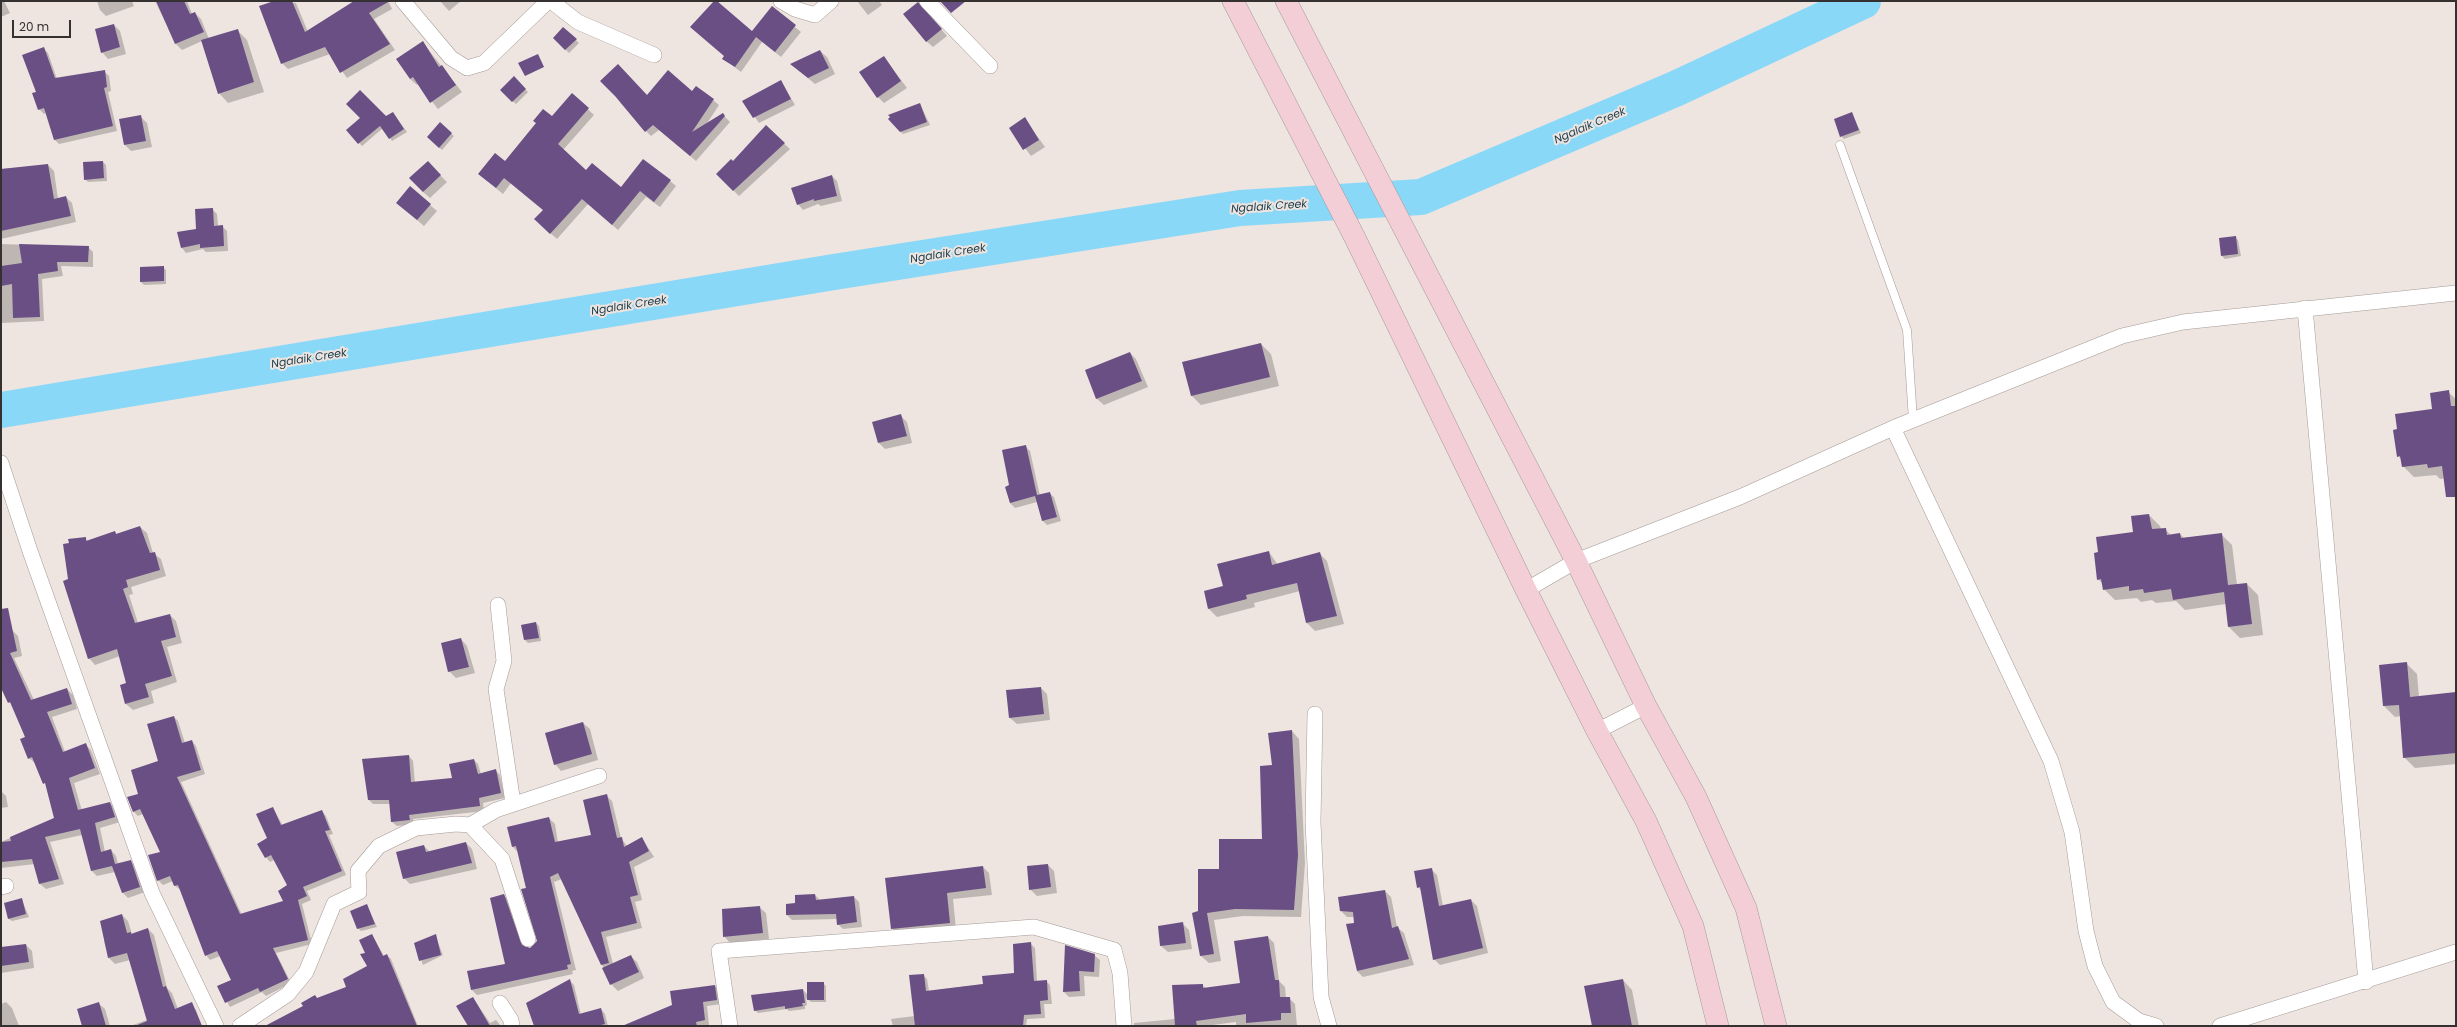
<!DOCTYPE html>
<style>
body{margin:0}
#map{position:relative;width:2457px;height:1027px;overflow:hidden;background:#eee4e0;font-family:Poppins,sans-serif}
canvas{display:block}
.frame{position:absolute;inset:0;border:2px solid #353130;pointer-events:none}
.scale{position:absolute;left:12px;top:20px;width:59px;height:18px;box-sizing:border-box;border:2px solid #353130;border-top:0;padding-left:5px;font-size:12px;line-height:14px;white-space:nowrap;color:#353130;-webkit-text-stroke:3px #eee4e0;paint-order:stroke}
</style>
<div id="map">
<canvas width="2457" height="1027"></canvas>
<div class="frame"></div>
<div class="scale">20 m</div>
</div>
<script>
const c = document.querySelector('canvas').getContext('2d');
c.lineJoin = 'round';
function fill(path, color) {
  c.fillStyle = color;
  c.fill(path, 'evenodd');
}
function toPath(rows) {
  const path = new Path2D();
  for (const r of rows) {
    path.moveTo(r[0], r[1]);
    for (let i = 2; i < r.length; i += 2) path.lineTo(r[i], r[i + 1]);
  }
  return path;
}
function strokePath(path, color, width, dash) {
  c.strokeStyle = color;
  c.lineWidth = width;
  c.lineCap = dash ? 'butt' : 'round';
  c.setLineDash(dash || []);
  c.stroke(path);
}
function write(font, color, halo, rows, align = 'center') {
  c.font = font + ' Poppins,sans-serif';
  c.lineWidth = 4;
  c.setLineDash([]);
  c.textBaseline = 'middle';
  c.strokeStyle = halo;
  c.fillStyle = color;
  for (const [text, x, y, turn = 0] of rows) {
    c.save();
    c.translate(x, y);
    c.rotate((+turn || 0) * Math.PI / 180);
    c.textAlign = isNaN(turn) ? turn : align;
    if (halo) c.strokeText(text, 0, 0);
    c.fillText(text, 0, 0);
    c.restore();
  }
}
fill(toPath([
 [1,1,4,1,10,13,1,17],
 [97,1,132,1,134,6,106,16,100,10],
 [155,1,187,1,192,14,195,13,201,19,209,39,237,30,247,40,264,92,228,103,219,93,202,41,182,50,176,44],
 [277,1,296,3,308,32,357,1,388,1,392,9,374,19,395,50,347,78,330,54,288,69,282,63],
 [440,1,461,1,449,11],
 [715,1,752,33,772,8,801,32,781,57,762,42,741,72,724,59,725,57],
 [857,1,879,1,882,5,868,15],
 [925,10,947,36,933,47,926,41],
 [114,25,120,31,126,54,108,59,102,52],
 [563,28,579,43,569,53,554,38],
 [423,43,462,92,438,109,418,84,417,85,410,79],
 [43,48,48,53,57,79,104,71,109,76,111,91,108,92,117,131,59,144,54,139,46,113,44,114,39,109],
 [820,51,827,57,835,74,815,84,798,70],
 [884,57,907,88,884,103,878,97],
 [514,78,528,92,516,104,501,90],
 [781,81,795,105,759,123,744,101],
 [692,93,713,100,719,105,706,125,722,114,730,122,696,161,659,130,651,136,646,131,647,96],
 [572,94,594,115,563,150,586,172,622,189,670,181,676,186,660,207,646,197,618,230,588,204,557,239,541,225,543,210,511,183,503,194,479,174,505,162,552,117],
 [920,104,930,125,903,134,900,131],
 [393,113,407,132,392,141,383,128,362,146,347,130,386,118],
 [1852,113,1861,133,1844,139,1841,136],
 [140,116,147,123,152,147,131,151,125,145],
 [1025,119,1045,147,1031,156,1010,128],
 [440,124,454,136,442,150,428,137],
 [766,127,790,149,739,196,717,174,733,162],
 [103,162,106,165,107,181,88,182,85,179],
 [48,165,54,171,58,199,66,197,72,203,76,222,1,239,1,169],
 [434,169,447,182,430,198,423,192],
 [832,176,837,181,842,201,821,206,818,204,803,210,798,204],
 [410,188,437,211,424,226,397,203],
 [212,209,217,214,218,226,222,226,227,231,228,251,206,252,203,249,186,253,182,248],
 [2235,237,2238,240,2241,256,2225,259,2222,256],
 [1,244,88,247,93,252,93,267,61,266,63,276,42,279,44,321,1,323],
 [163,267,166,270,166,284,144,285,141,282],
 [1261,344,1271,354,1279,386,1201,405,1191,395],
 [1130,353,1136,359,1148,387,1104,405,1097,399,1086,371],
 [2448,392,2456,399,2456,480,2451,477,2440,479,2436,475,2414,477,2403,466,2402,460,2398,456],
 [901,416,907,422,912,443,885,449,879,443],
 [1025,446,1030,451,1040,496,1049,493,1054,497,1061,521,1047,525,1043,521,1037,502,1015,508,1010,503,1006,487,1011,486],
 [2149,515,2160,526,2161,529,2165,529,2171,535,2180,534,2184,538,2221,534,2232,545,2237,585,2247,584,2258,595,2263,635,2240,638,2229,627,2226,604,2185,610,2176,601,2156,603,2152,600,2141,602,2137,598,2115,600,2104,589,2103,584,2098,579,2134,533,2132,517],
 [140,527,147,533,153,553,161,559,166,576,131,587,133,594,129,595,138,623,170,615,176,621,182,643,167,647,177,682,151,691,154,703,133,710,126,704,127,684,120,656,95,665,89,658,69,580,85,538,89,542,115,532,117,535],
 [1269,552,1278,565,1319,553,1327,561,1344,624,1315,631,1307,623,1300,591,1254,603,1255,607,1217,617,1209,609,1205,592,1224,587],
 [536,623,539,626,541,641,528,643,525,640,522,625],
 [12,630,18,636,22,656,14,658,34,700,67,689,73,695,77,709,52,717,65,752,86,745,91,750,100,774,74,783,82,811,110,803,115,808,120,822,100,828,105,852,111,850,116,856,118,864,130,861,136,866,145,892,128,898,123,893,115,872,97,876,92,871,82,835,50,842,64,884,46,889,40,884,35,864,1,868,1,842,55,818,47,786,35,763,29,758,26,737,13,707,1,686,1,632],
 [461,639,467,646,475,673,456,678,449,671],
 [2406,663,2417,674,2419,697,2456,693,2456,764,2415,768,2404,757,2401,716,2395,717,2384,706],
 [1041,688,1047,694,1050,720,1017,724,1010,718],
 [174,717,178,721,185,743,192,741,196,746,205,774,181,782,242,915,284,902,288,886,274,860,270,862,266,857,273,808,283,826,322,811,326,816,333,834,329,835,346,875,307,891,311,900,302,904,312,944,276,953,291,983,266,996,262,992,230,1007,219,987,232,981,220,956,210,960,206,955,181,890,175,886,173,881,163,885,158,880,161,853,143,814,138,816,133,811,139,795,159,762],
 [583,723,590,729,598,760,561,771,555,764],
 [1292,731,1299,739,1305,863,1301,917,1243,916,1214,920,1221,961,1209,963,1201,956,1193,913,1199,912,1220,870,1263,840,1273,766],
 [409,756,413,761,415,783,453,779,474,760,478,764,481,774,496,771,500,775,505,798,483,803,484,811,413,819,414,824,397,826,392,822,390,804,373,804,369,800],
 [1,791,6,796,8,807,1,808],
 [606,795,612,801,621,838,627,846,642,838,654,857,634,867,642,900,635,902,642,928,606,937,613,964,630,956,637,962,644,978,618,991,611,984,562,879,554,882,576,970,572,971,573,974,477,995,472,990,468,972,506,965,504,895,509,900,525,947,531,949,538,942,518,852,513,847,549,818,555,824,558,843,592,836],
 [466,843,472,849,477,869,410,884,404,878,424,846,430,852],
 [1048,865,1054,871,1057,893,1037,896,1030,889],
 [983,867,989,873,992,895,953,899,956,929,898,935,892,928],
 [1431,869,1437,875,1443,906,1471,900,1477,906,1488,953,1440,965,1434,959,1421,890,1418,887],
 [1385,891,1391,897,1397,927,1404,933,1414,965,1363,977,1357,971,1355,917,1347,917,1341,911],
 [815,895,820,900,854,897,859,902,862,927,843,929,838,924,837,919,792,920,787,915,787,905,796,904],
 [22,900,29,917,12,921,9,919],
 [367,906,377,927,361,931,358,928],
 [759,907,766,913,769,939,730,943,724,936],
 [122,915,128,921,132,934,148,929,154,935,167,988,172,993,178,1009,190,1004,196,1010,202,1026,130,1026,147,1020,130,960,115,964,109,958,104,941,107,940],
 [1182,923,1189,930,1192,949,1168,952,1161,946],
 [372,935,384,956,387,955,391,959,418,1026,265,1026,317,999,347,988,368,967,366,953],
 [435,935,443,955,423,965,415,943],
 [1268,937,1274,943,1279,981,1285,987,1286,998,1289,998,1295,1004,1297,1026,1236,1026,1236,1022,1205,1026,1134,1026,1134,1023,1175,1019,1202,985,1206,988,1241,984],
 [1031,944,1035,948,1037,981,1046,981,1050,985,1052,1004,1044,1004,1045,1018,1027,1019,1026,1026,893,1026,891,1019,915,1016,923,975,927,979,929,991,984,984,1016,974],
 [26,945,32,951,34,968,1,973,1,948],
 [1066,947,1094,955,1100,960,1099,977,1084,976,1085,996,1069,997,1064,992],
 [1623,980,1632,990,1639,1026,1593,1026],
 [570,981,574,985,581,1015,601,1009,605,1014,608,1026,542,1026],
 [823,983,826,986,826,1002,811,1002,806,998,807,1005,805,1006,805,1009,789,1011,787,1009,758,1013,755,1010,803,990,808,995],
 [715,986,719,991,721,1004,707,1006,709,1025,645,1026,673,1006],
 [473,998,490,1023,496,1020,501,1026,469,1026],
 [6,1002,12,1008,19,1026,1,1026,1,1004],
 [98,1003,105,1009,110,1026,83,1026]
]), '#0003');
strokePath(toPath([
 [1,410,834,272,1240,208,1421,197,1675,89,1863,1]
]), '#8ad8f8', 36);
fill(toPath([
 [156,1,184,1,190,14,195,12,204,32,175,44],
 [274,1,292,1,305,32,354,1,390,1,369,13,390,44,340,73,325,47,281,64,259,6],
 [714,1,717,1,752,31,772,6,796,25,775,52,756,37,735,67,722,59,724,56,690,27],
 [940,1,966,1,951,13],
 [918,2,942,29,926,42,903,14],
 [114,24,120,47,101,53,95,29],
 [563,27,577,39,565,50,553,38],
 [238,29,254,82,218,94,201,40],
 [423,41,439,67,442,65,456,85,430,103,413,77,410,79,396,59],
 [44,47,55,78,105,70,107,87,104,88,113,126,54,140,44,108,38,110,32,93,36,92,22,55],
 [820,50,829,68,808,78,790,64],
 [538,54,544,67,525,76,518,63],
 [884,56,901,81,877,98,859,72],
 [618,64,647,95,668,70,692,91,696,86,714,99,692,132,723,113,725,116,690,156,653,125,645,132,615,96,600,81],
 [514,76,526,89,512,102,500,90],
 [781,80,791,99,753,118,742,101],
 [360,90,386,116,393,112,404,129,389,139,380,126,358,144,346,130,360,118,346,104],
 [572,93,589,108,558,144,586,170,592,163,621,187,643,159,671,180,654,202,640,191,612,225,582,199,550,234,534,219,543,210,504,178,496,188,478,174,495,153,505,161,536,123,533,121,543,109,552,116],
 [920,103,927,122,900,132,888,119,890,117,888,115],
 [1852,112,1859,130,1840,137,1834,119],
 [141,115,146,141,124,145,119,119],
 [1025,117,1039,140,1023,150,1009,128],
 [440,122,452,133,439,148,427,137],
 [766,125,785,143,733,191,716,174,731,159,733,161],
 [103,161,104,178,84,180,83,162],
 [428,161,441,175,423,192,409,178],
 [48,164,54,199,66,196,71,216,1,231,1,169],
 [832,175,837,196,814,201,814,199,797,205,791,188],
 [410,186,431,204,417,220,396,203],
 [213,208,214,226,223,225,224,246,200,248,200,244,181,248,177,232,196,229,195,209],
 [2236,236,2238,254,2221,256,2219,238],
 [19,244,89,246,88,262,57,262,58,271,38,274,40,317,13,318,12,284,1,286,1,266,22,263],
 [164,266,164,281,140,282,140,267],
 [1261,343,1270,377,1191,396,1182,362],
 [1130,352,1142,381,1096,399,1085,370],
 [2449,390,2451,406,2456,406,2456,497,2446,497,2442,466,2428,468,2427,464,2402,467,2400,456,2397,457,2393,430,2397,429,2395,414,2432,409,2430,393],
 [901,414,907,436,878,443,872,422],
 [1026,445,1037,495,1050,492,1057,517,1042,521,1035,496,1010,503,1005,487,1009,485,1002,450],
 [2149,514,2152,529,2166,528,2167,535,2180,533,2181,538,2222,533,2228,585,2247,583,2252,624,2228,627,2224,592,2173,600,2171,589,2144,593,2143,589,2129,591,2129,586,2103,590,2101,579,2097,580,2094,553,2098,552,2096,537,2133,532,2131,516],
 [140,526,150,553,155,552,160,570,126,580,128,587,123,589,135,623,170,614,176,637,161,641,172,676,145,684,149,697,125,704,120,685,126,683,117,649,88,659,63,581,68,579,63,544,69,543,68,539,86,537,86,541,115,531,116,534],
 [1269,551,1272,565,1320,552,1337,616,1306,623,1297,583,1246,595,1247,599,1208,609,1204,591,1223,586,1217,564],
 [8,608,17,651,10,653,31,700,67,688,72,704,47,712,63,752,86,743,95,768,69,778,78,810,110,802,115,817,95,823,101,852,111,849,115,864,131,860,140,887,122,893,112,866,91,871,80,829,45,837,59,879,39,884,32,859,1,862,1,842,11,841,10,837,54,818,45,783,43,784,32,757,28,759,20,739,25,737,10,702,8,703,1,688,1,609],
 [536,622,539,638,524,640,521,625],
 [461,638,469,667,448,672,441,643],
 [2407,662,2410,697,2456,692,2456,753,2403,758,2399,705,2383,706,2379,665],
 [1041,687,1044,714,1009,718,1006,690],
 [174,716,182,743,192,740,201,770,177,777,240,914,283,901,278,891,287,885,271,855,265,858,257,844,267,838,256,814,273,807,281,825,322,810,330,830,325,831,342,871,303,887,307,896,298,900,308,940,273,948,288,979,260,992,258,988,225,1003,217,986,231,980,217,951,205,956,178,885,174,886,170,876,157,881,148,855,160,852,140,809,133,812,127,797,138,794,131,770,158,761,147,724],
 [583,722,592,754,554,765,545,733],
 [1292,730,1298,855,1294,910,1235,909,1207,913,1214,954,1200,956,1192,913,1198,911,1198,869,1219,869,1219,839,1262,839,1260,766,1272,765,1268,733],
 [409,755,411,782,452,778,449,764,474,759,478,774,496,769,501,793,479,798,480,806,409,815,410,820,391,822,389,800,368,800,362,759],
 [607,794,617,838,622,837,624,847,642,837,649,851,629,862,638,895,630,897,637,923,601,932,609,963,601,965,558,873,550,877,571,964,567,965,568,969,471,990,467,971,505,964,490,898,504,894,522,945,530,948,537,941,521,889,526,888,516,846,512,847,507,827,549,817,555,842,591,835,583,800],
 [466,842,472,863,403,879,396,852,424,845,426,852],
 [1048,864,1051,887,1029,890,1027,866],
 [983,866,986,888,947,893,950,923,891,929,885,878],
 [1432,868,1439,906,1471,899,1483,948,1433,960,1420,887,1417,888,1414,871],
 [1385,890,1392,928,1398,926,1409,959,1357,971,1346,924,1354,923,1353,912,1340,911,1338,897],
 [815,894,816,900,854,896,857,922,837,925,836,914,786,915,786,904,795,903,795,895],
 [22,898,26,914,8,919,4,903],
 [367,904,375,924,357,929,350,911],
 [760,906,763,933,723,937,722,909],
 [122,914,127,933,131,932,131,934,148,928,163,987,166,986,175,1009,192,1002,202,1026,135,1026,147,1021,127,953,108,958,100,921],
 [1183,922,1186,943,1160,946,1158,926],
 [372,934,383,956,387,954,417,1026,265,1026,303,1006,301,1003,315,995,317,998,346,987,343,979,367,966,360,954,365,953,359,940],
 [436,934,441,955,419,961,414,943],
 [1268,936,1275,980,1279,980,1280,997,1290,997,1291,1013,1281,1013,1281,1020,1246,1023,1246,1014,1196,1021,1197,1026,1175,1026,1172,985,1203,984,1203,988,1240,983,1234,941],
 [1031,942,1034,981,1047,980,1048,1000,1040,1001,1041,1014,1024,1015,1023,1026,915,1026,909,975,924,974,926,991,983,984,982,976,1014,973,1013,944],
 [26,944,29,962,1,966,1,947],
 [1065,945,1095,954,1094,972,1079,971,1080,991,1063,992],
 [631,955,639,972,610,985,602,968],
 [570,979,579,1014,601,1008,605,1024,597,1026,534,1026,526,1003],
 [1623,979,1632,1026,1592,1026,1584,986],
 [807,982,824,982,824,1000,807,1000],
 [715,985,717,1000,703,1002,705,1020,696,1022,697,1026,622,1026,672,1005,670,991],
 [803,989,805,1003,802,1003,803,1006,785,1009,785,1006,754,1011,751,995],
 [473,997,490,1026,468,1026,456,1006],
 [99,1002,106,1026,82,1026,77,1009]
]), '#6a4f84');
const lane = toPath([
 [1840,145,1907,330,1913,420]
]);
const street = toPath([
 [403,1,451,58,467,68,484,63,548,1],
 [551,1,578,22,654,55],
 [781,1,795,9,815,15,831,1],
 [927,1,990,66],
 [2305,308,2366,982],
 [1893,428,2051,761,2072,832,2086,931,2095,966,2113,1002,2139,1021,2156,1026],
 [1,463,30,551,152,893,216,1026],
 [1526,590,1576,561,1740,497,1893,428,2122,336,2183,322,2456,293],
 [498,605,504,661,496,689,513,803],
 [1315,714,1313,822,1321,997,1329,1026],
 [1597,731,1646,706],
 [470,825,502,859,528,939],
 [1,887,6,886],
 [500,1003,511,1020,512,1026],
 [240,1026,288,994,306,972,334,904,359,892,358,871,379,846,416,828,456,824,470,825,496,810,599,776],
 [730,1026,719,951,1034,927,1114,950,1120,973,1124,1026],
 [2220,1026,2456,952]
]);
const secondary = toPath([
 [1233,1,1355,238,1526,590,1597,731,1646,821,1693,926,1718,1026],
 [1286,1,1576,561,1646,706,1696,797,1746,908,1776,1026]
]);
strokePath(lane, '#a49b97', 9);
strokePath(street, '#a49b97', 16);
strokePath(secondary, '#a49b97', 22);
strokePath(lane, '#fff', 8);
strokePath(street, '#fff', 15);
strokePath(secondary, '#f4ced7', 21);
write('italic 11px', '#193c4a', '#eee4e0', [
 ["Ngalaik Creek",1590,126,-23],
 ["Ngalaik Creek",1269,207,-4],
 ["Ngalaik Creek",948,254,-9],
 ["Ngalaik Creek",629,306,-9],
 ["Ngalaik Creek",309,359,-9]
]);
</script>
